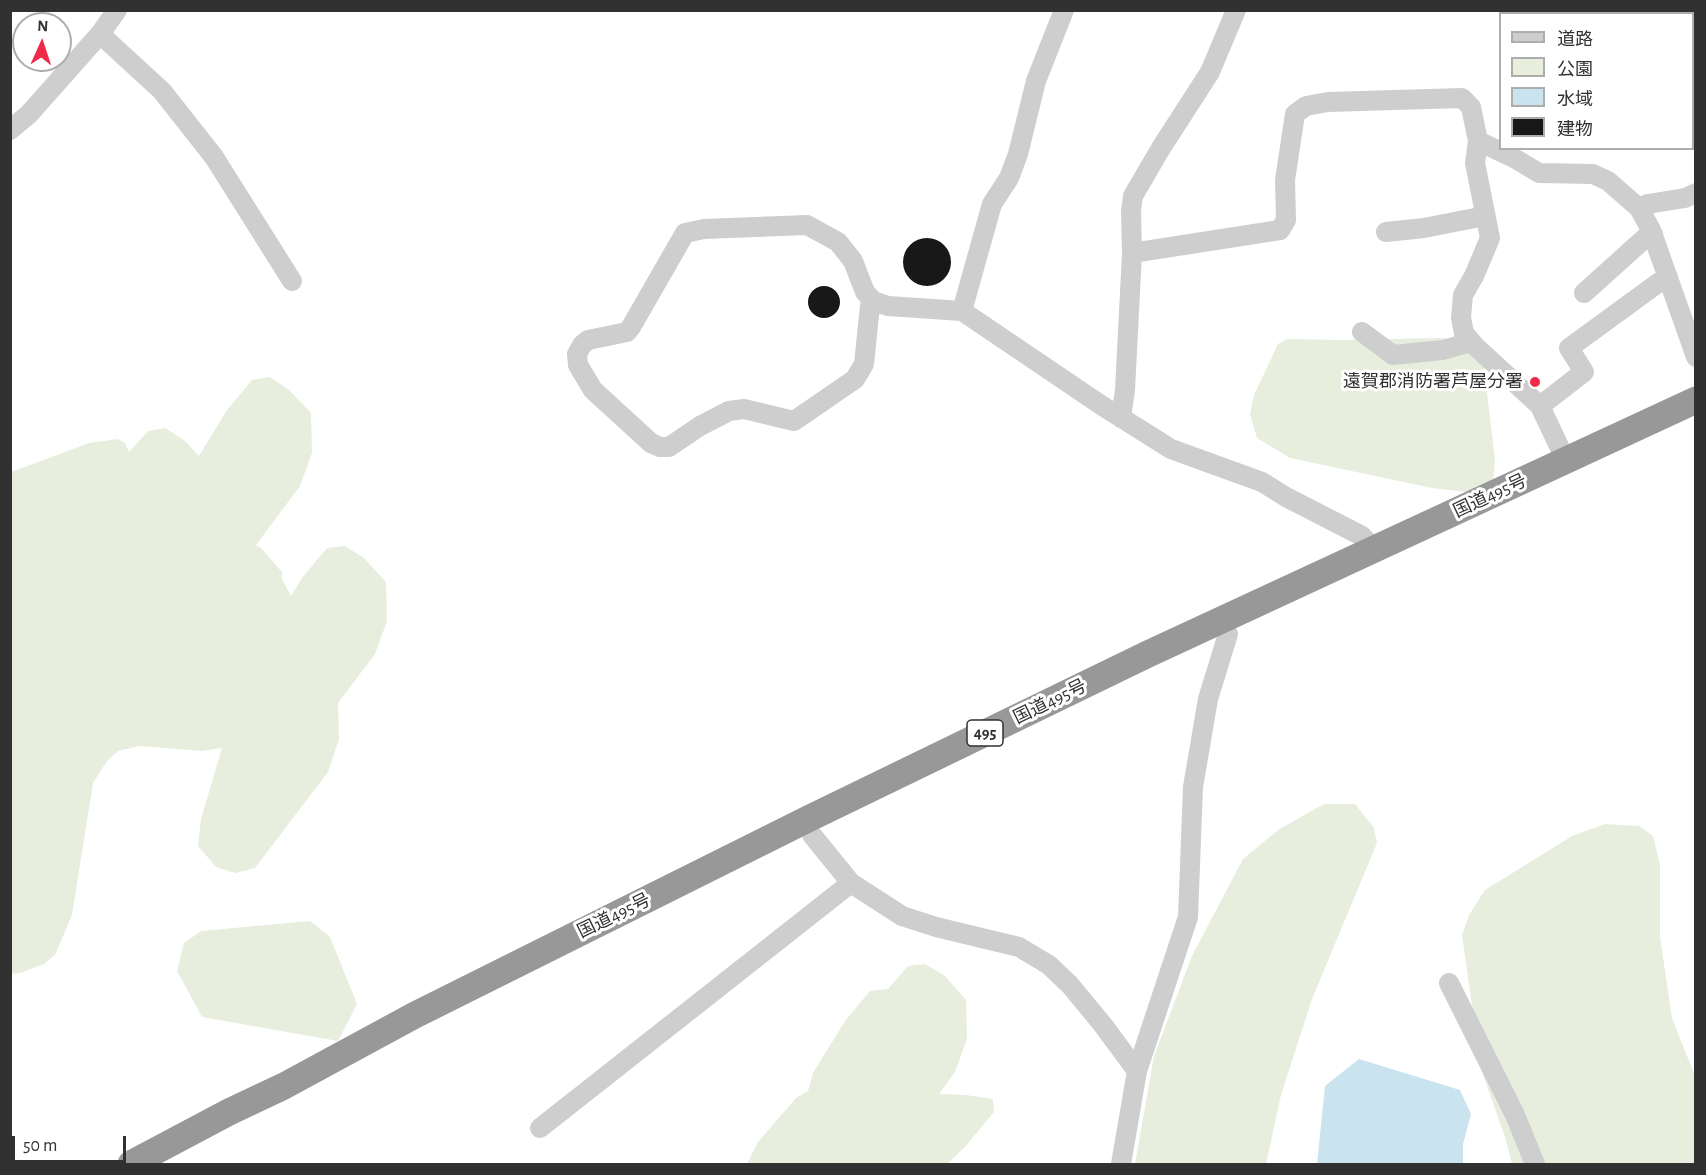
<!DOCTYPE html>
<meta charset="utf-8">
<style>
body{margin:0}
#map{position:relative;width:1706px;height:1175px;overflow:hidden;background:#fff;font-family:"Alegreya Sans","Noto Sans JP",sans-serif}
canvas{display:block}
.frame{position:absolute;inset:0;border:12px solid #313131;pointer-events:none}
.legend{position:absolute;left:1499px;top:12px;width:195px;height:138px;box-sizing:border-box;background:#fff;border:2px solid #adadad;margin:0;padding:8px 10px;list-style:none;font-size:18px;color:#313131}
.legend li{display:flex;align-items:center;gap:12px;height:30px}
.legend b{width:30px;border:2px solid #adadad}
.north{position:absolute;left:12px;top:12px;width:60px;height:60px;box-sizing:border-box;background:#fff;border:2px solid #adadad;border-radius:50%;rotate:3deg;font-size:16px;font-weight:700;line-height:24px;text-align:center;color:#313131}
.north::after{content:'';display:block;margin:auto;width:21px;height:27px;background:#f02a48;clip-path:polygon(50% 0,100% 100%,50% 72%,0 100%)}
.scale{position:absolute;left:12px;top:1136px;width:114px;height:27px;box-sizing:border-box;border:3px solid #313131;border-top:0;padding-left:8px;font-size:18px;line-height:21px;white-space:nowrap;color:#313131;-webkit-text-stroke:4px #fff;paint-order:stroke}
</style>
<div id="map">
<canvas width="1706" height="1175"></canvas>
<div class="frame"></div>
<ul class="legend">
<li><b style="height:8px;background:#cecece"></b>道路</li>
<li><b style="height:16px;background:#e8eede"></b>公園</li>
<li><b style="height:16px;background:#c9e3ef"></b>水域</li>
<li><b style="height:16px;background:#181818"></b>建物</li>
</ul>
<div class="north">N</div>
<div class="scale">50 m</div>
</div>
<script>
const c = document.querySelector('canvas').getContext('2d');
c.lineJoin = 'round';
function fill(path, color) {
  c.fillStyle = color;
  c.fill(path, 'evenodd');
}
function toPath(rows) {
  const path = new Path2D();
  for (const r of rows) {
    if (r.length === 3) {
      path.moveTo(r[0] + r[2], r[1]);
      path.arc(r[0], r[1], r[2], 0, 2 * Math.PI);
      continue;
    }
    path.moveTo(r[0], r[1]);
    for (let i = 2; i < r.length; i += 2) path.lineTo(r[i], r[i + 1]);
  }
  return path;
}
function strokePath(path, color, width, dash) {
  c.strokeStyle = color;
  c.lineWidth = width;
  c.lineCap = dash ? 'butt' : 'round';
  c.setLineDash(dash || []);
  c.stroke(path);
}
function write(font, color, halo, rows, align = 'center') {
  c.font = font + ' "Alegreya Sans","Noto Sans JP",sans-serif';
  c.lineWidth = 6;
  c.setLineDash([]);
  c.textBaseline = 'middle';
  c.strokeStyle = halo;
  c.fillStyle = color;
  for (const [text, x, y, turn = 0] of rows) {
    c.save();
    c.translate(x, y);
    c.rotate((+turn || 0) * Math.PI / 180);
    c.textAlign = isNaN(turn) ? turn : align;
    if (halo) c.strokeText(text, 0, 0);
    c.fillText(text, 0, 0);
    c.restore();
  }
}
fill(toPath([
 [1440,338,1466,340,1484,367,1495,460,1493,483,1484,494,1432,488,1290,458,1257,438,1250,414,1254,395,1278,344,1287,339,1344,340],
 [270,377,289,390,311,413,312,453,300,486,256,545,261,548,282,572,282,579,291,596,302,578,327,548,345,546,364,558,386,582,387,621,375,654,338,703,339,739,328,772,255,868,235,873,216,867,198,846,201,819,222,748,202,751,139,746,118,751,107,761,93,783,72,915,55,955,44,964,20,973,11,974,11,472,89,443,118,439,125,443,129,452,148,431,165,428,185,441,199,456,227,410,252,380],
 [1324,804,1355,804,1374,828,1377,843,1312,999,1281,1095,1266,1164,1135,1164,1154,1056,1192,956,1243,859,1278,830],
 [1605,824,1639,826,1653,836,1660,865,1660,937,1672,1018,1695,1076,1695,1164,1512,1164,1505,1137,1481,1069,1462,935,1469,915,1485,890,1572,836],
 [310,921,330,937,357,1004,338,1041,202,1017,177,971,184,943,201,931],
 [925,964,945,976,966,1000,967,1039,955,1072,939,1094,966,1095,993,1099,994,1112,965,1147,947,1164,747,1164,758,1142,796,1098,808,1091,813,1073,845,1021,870,991,888,989,908,966]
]), '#e8eede');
fill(toPath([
 [1359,1059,1460,1090,1471,1114,1463,1144,1463,1164,1317,1164,1325,1086]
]), '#c9e3ef');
fill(toPath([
 [927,262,24],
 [824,302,16]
]), '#181818');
strokePath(toPath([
 [1694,10,1696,12],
 [100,34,162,91,214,157,292,281],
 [10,130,29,114,100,34,117,10],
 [1478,141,1475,163,1490,238,1474,276,1463,295,1461,318,1464,333,1474,345,1540,406,1566,461],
 [1639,208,1648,204,1685,198,1696,193],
 [1386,232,1424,228,1485,216],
 [1132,253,1280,230,1286,220,1285,180,1295,114,1306,106,1328,102,1462,98,1471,107,1478,141,1514,158,1539,173,1593,174,1608,181,1639,208,1651,230,1696,357],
 [1584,293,1645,238,1653,234],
 [873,301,870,306,864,364,855,379,794,421,744,409,729,411,700,426,669,447,660,447,651,443,593,390,578,365,577,354,582,345,588,340,627,332,631,327,685,233,704,229,807,225,838,242,853,261,865,292,873,301,888,306,962,311,1101,405,1171,449,1262,482,1286,497,1362,536,1375,550],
 [962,311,992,204,1009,178,1018,154,1036,81,1064,10],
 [1362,332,1393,355,1443,350,1471,342],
 [1540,406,1584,372,1569,348,1658,283,1668,277],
 [1121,418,1125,390,1132,253,1131,211,1133,196,1161,148,1210,72,1236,10],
 [812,835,851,883,902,916,936,927,1019,947,1049,965,1070,985,1103,1025,1137,1071],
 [1449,983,1515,1115,1535,1164],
 [540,1128,851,883],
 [1121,1164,1137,1071,1188,917,1193,787,1208,699,1228,634]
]), '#cecece', 20);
strokePath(toPath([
 [131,1164,229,1112,284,1086,415,1015,810,818,1148,654,1696,400]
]), '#989898', 27);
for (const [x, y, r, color] of [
 [1535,382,6,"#f02a48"]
]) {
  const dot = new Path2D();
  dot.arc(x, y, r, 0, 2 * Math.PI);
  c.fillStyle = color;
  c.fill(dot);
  strokePath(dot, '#fff', 2);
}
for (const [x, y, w] of [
 [985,733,36]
]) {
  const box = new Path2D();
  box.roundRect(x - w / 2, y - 13, w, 26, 4.5);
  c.fillStyle = '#fff';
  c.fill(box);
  strokePath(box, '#313131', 1.5);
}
write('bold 16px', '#313131', null, [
 ["495",985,733]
]);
write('18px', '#313131', '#fff', [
 ["遠賀郡消防署芦屋分署",1523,382]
], 'right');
write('18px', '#313131', '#fff', [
 ["国道495号",1490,496,-25],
 ["国道495号",1050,702,-26],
 ["国道495号",614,916,-26]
]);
</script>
